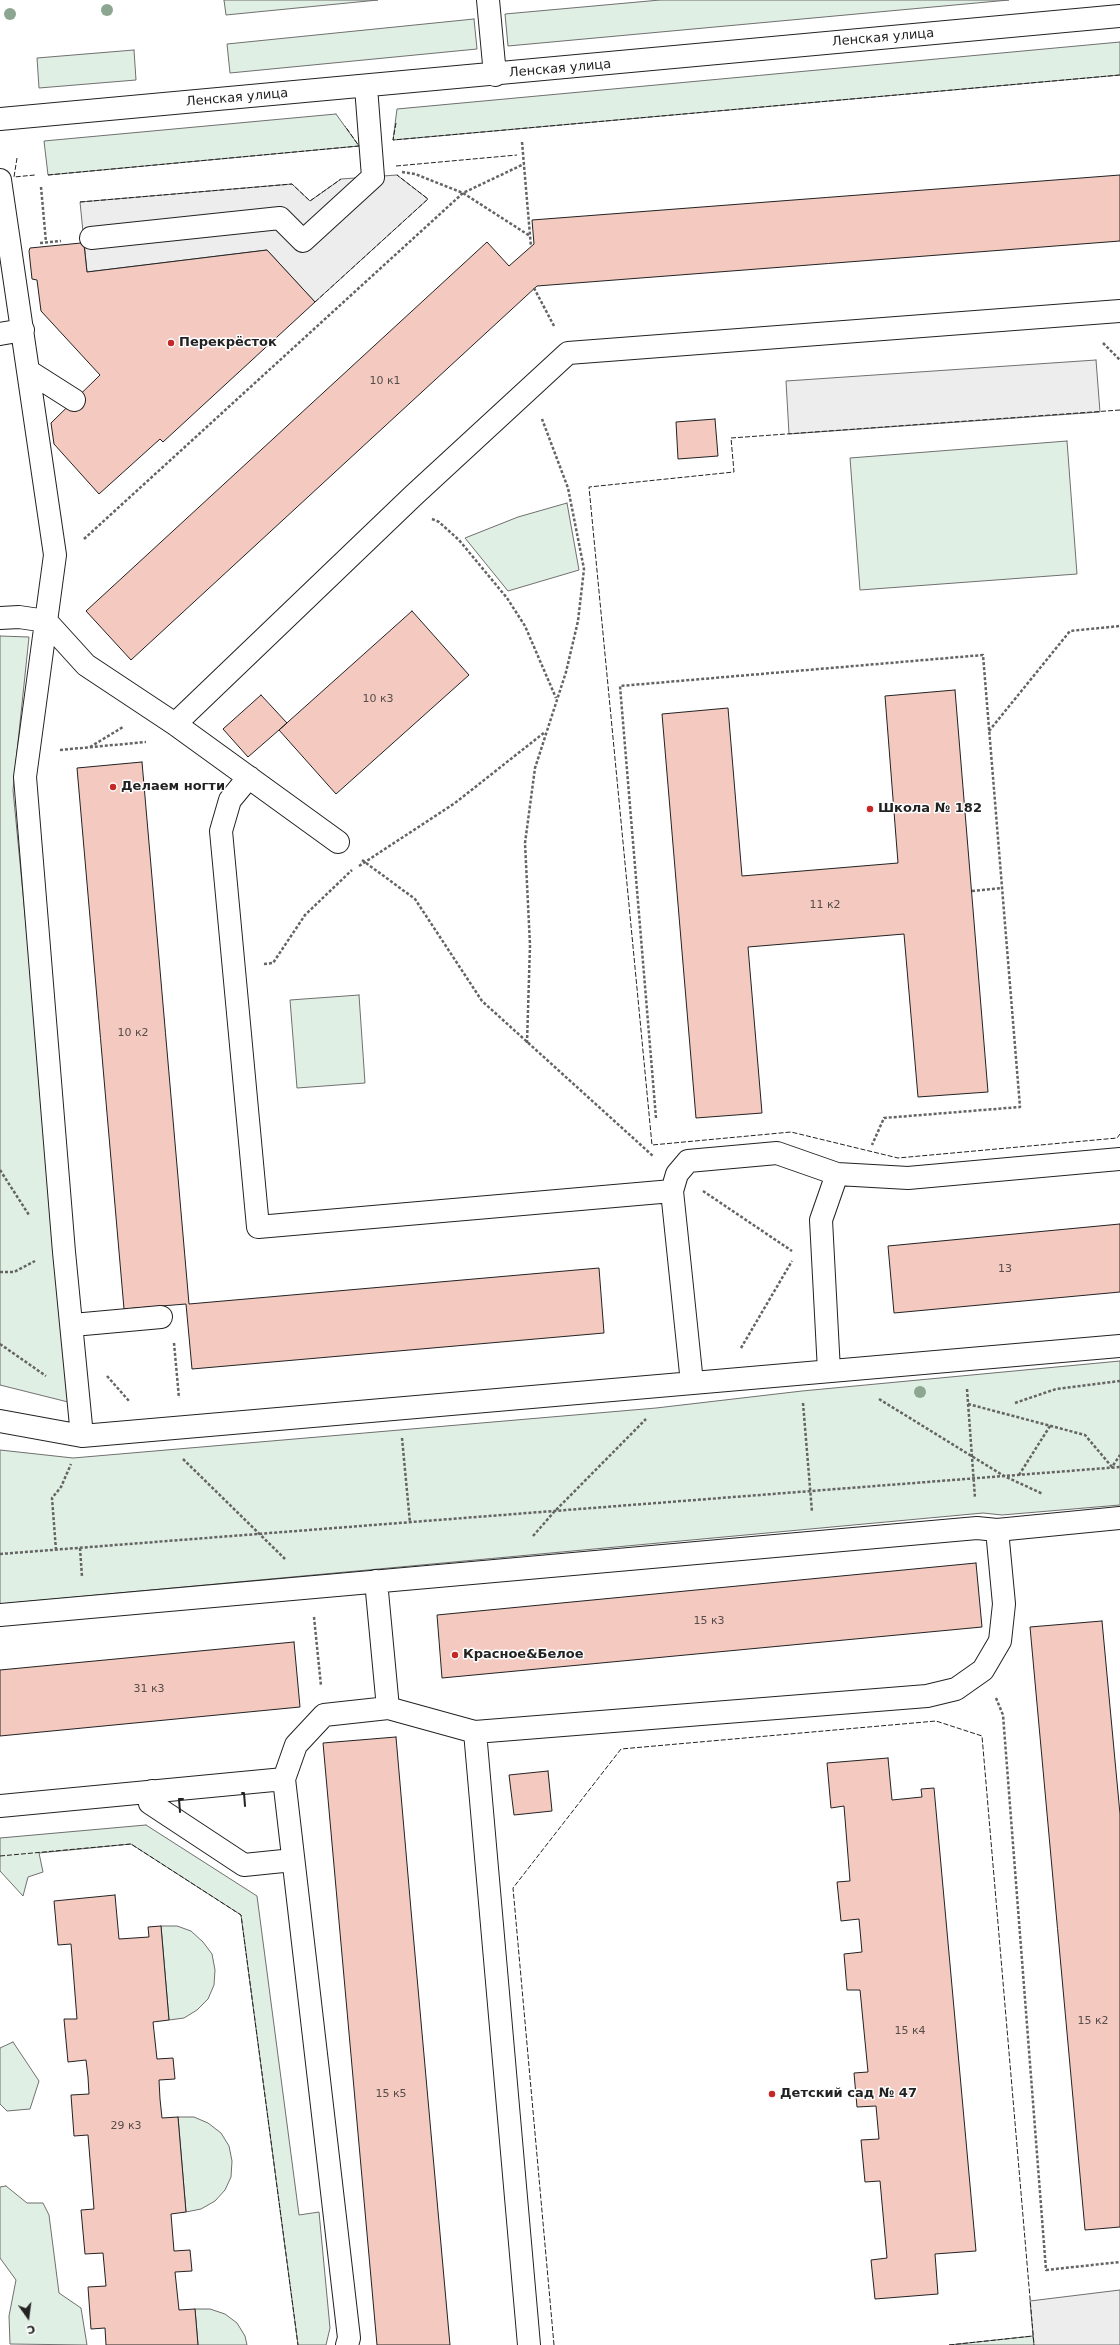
<!DOCTYPE html>
<meta charset="utf-8">
<style>
body{margin:0}
#map{position:relative;width:1120px;height:2345px;overflow:hidden;background:#fff;font-family:"DejaVu Sans",sans-serif}
canvas{display:block}
.north{position:absolute;left:8px;top:2297px;width:40px;height:40px;-webkit-text-stroke:3px #fff;paint-order:stroke;rotate:166deg;font-size:11px;font-weight:700;line-height:16px;text-align:center;color:#222}
.north::after{content:'';display:block;margin:auto;width:14px;height:18px;background:#222;clip-path:polygon(50% 0,100% 100%,50% 72%,0 100%)}
</style>
<div id="map">
<canvas width="1120" height="2345"></canvas>
<div class="north">С</div>
</div>
<script>
const c = document.querySelector('canvas').getContext('2d');
c.lineJoin = 'round';
function fill(path, color) {
  c.fillStyle = color;
  c.fill(path, 'evenodd');
}
function toPath(rows) {
  const path = new Path2D();
  for (const r of rows) {
    path.moveTo(r[0], r[1]);
    for (let i = 2; i < r.length; i += 2) path.lineTo(r[i], r[i + 1]);
  }
  return path;
}
function strokePath(path, color, width, dash) {
  c.strokeStyle = color;
  c.lineWidth = width;
  c.lineCap = dash ? 'butt' : 'round';
  c.setLineDash(dash || []);
  c.stroke(path);
}
function write(font, color, halo, rows, align = 'center') {
  c.font = font + ' "DejaVu Sans",sans-serif';
  c.lineWidth = 3;
  c.setLineDash([]);
  c.textBaseline = 'middle';
  c.strokeStyle = halo;
  c.fillStyle = color;
  for (const [text, x, y, turn = 0] of rows) {
    c.save();
    c.translate(x, y);
    c.rotate((+turn || 0) * Math.PI / 180);
    c.textAlign = isNaN(turn) ? turn : align;
    if (halo) c.strokeText(text, 0, 0);
    c.fillText(text, 0, 0);
    c.restore();
  }
}
const green = toPath([
 [224,0,378,0,226,15,224,0],
 [660,0,1009,0,508,46,505,14,660,0],
 [474,19,477,49,230,73,227,44,474,19],
 [1120,42,1120,75,393,140,397,109,1120,42],
 [134,50,136,80,39,88,37,58,134,50],
 [336,114,359,146,48,175,44,141,336,114],
 [1067,441,1077,574,860,590,850,458,1067,441],
 [567,503,579,570,508,591,465,538,518,517,567,503],
 [0,636,29,637,13,790,72,1403,0,1385,0,636],
 [359,995,365,1083,297,1088,290,1000,359,995],
 [1120,1361,1120,1505,1002,1515,983,1513,0,1604,0,1450,73,1458,656,1408,802,1391,1120,1361],
 [146,1825,257,1896,299,2215,319,2212,330,2328,326,2345,298,2345,241,1915,131,1844,39,1853,43,1872,28,1877,23,1896,0,1871,0,1838,146,1825],
 [161,1926,177,1926,191,1931,203,1942,212,1954,215,1970,214,1985,208,1999,197,2010,184,2018,169,2020,161,1926],
 [13,2042,39,2081,30,2109,7,2111,0,2104,0,2048,13,2042],
 [178,2117,194,2117,208,2123,221,2133,229,2146,232,2161,231,2177,225,2190,215,2201,201,2209,186,2212,178,2117],
 [6,2186,27,2203,43,2203,49,2215,59,2293,81,2308,87,2345,10,2344,9,2316,16,2280,0,2258,0,2187,6,2186],
 [195,2309,210,2309,225,2314,237,2323,245,2336,247,2345,198,2345,195,2309],
 [1033,2336,1034,2345,949,2345,1033,2336]
]);
fill(green, '#e0efe3');
strokePath(green, '#6f6f6f', 1);
const parking = toPath([
 [397,175,428,199,315,302,267,250,87,272,80,202,292,184,310,201,341,179,397,175],
 [1096,360,1100,412,789,434,786,381,1096,360],
 [1120,2290,1120,2345,1034,2345,1030,2301,1120,2290]
]);
fill(parking, '#ededed');
strokePath(parking, '#6f6f6f', 1);
const building = toPath([
 [1120,175,1120,241,537,286,131,660,86,611,487,242,509,266,534,244,532,220,1120,175],
 [81,243,84,244,87,272,267,250,315,302,163,442,160,439,99,494,54,444,51,423,100,375,41,311,37,280,32,279,29,251,30,248,81,243],
 [715,419,718,456,678,459,676,422,715,419],
 [412,611,469,675,336,794,279,730,412,611],
 [955,690,988,1092,918,1097,904,934,748,947,762,1113,696,1118,662,714,728,708,742,876,898,863,885,696,955,690],
 [261,695,287,723,248,757,223,729,261,695],
 [142,762,189,1304,599,1268,604,1333,192,1369,186,1304,124,1309,77,768,142,762],
 [1120,1224,1120,1292,894,1313,888,1246,1120,1224],
 [976,1563,982,1627,442,1678,437,1615,976,1563],
 [1102,1621,1120,1814,1120,2227,1085,2230,1030,1627,1102,1621],
 [294,1642,300,1707,0,1736,0,1670,294,1642],
 [396,1737,411,1910,450,2345,377,2345,323,1743,396,1737],
 [888,1758,892,1800,922,1797,921,1789,934,1788,976,2251,935,2254,938,2294,875,2299,871,2260,887,2258,880,2181,865,2182,861,2140,879,2139,876,2106,857,2107,854,2073,868,2072,860,1990,847,1990,844,1954,862,1952,859,1919,841,1921,837,1882,850,1881,844,1806,831,1808,827,1763,888,1758],
 [548,1771,552,1811,514,1815,509,1775,548,1771],
 [115,1895,119,1939,149,1937,148,1927,161,1926,169,2020,153,2022,157,2059,173,2058,175,2079,159,2080,160,2099,162,2118,178,2117,186,2212,171,2214,174,2251,190,2250,192,2271,175,2272,179,2310,195,2309,198,2345,106,2345,105,2328,91,2329,88,2287,106,2286,103,2253,85,2254,81,2210,94,2209,88,2135,74,2136,71,2095,89,2094,88,2077,86,2060,68,2062,64,2019,77,2019,71,1944,58,1945,54,1901,115,1895]
]);
fill(building, '#f3c9c0');
strokePath(building, '#222', 1);
const minor = toPath([
 [488,0,495,75],
 [0,119,1120,16],
 [0,180,55,555,25,777,64,1252,82,1436],
 [91,238,280,218,303,241,373,177,366,87],
 [0,334,23,330],
 [30,372,74,400],
 [0,618,19,617,46,621,86,665,175,724,338,842],
 [175,724,414,495,568,353,1120,311],
 [249,777,230,800,221,831,258,1227,672,1191],
 [73,1325,161,1317],
 [829,1371,821,1220,837,1174],
 [692,1383,672,1191,677,1174,688,1161,777,1153,837,1174,908,1178,1120,1159],
 [0,1421,82,1436,1120,1346],
 [376,1581,388,1708],
 [0,1615,977,1528,997,1530,1120,1518],
 [475,1732,529,2345],
 [284,1779,349,2338,347,2345],
 [152,1791,150,1803,244,1865,293,1860],
 [0,1806,284,1779,296,1745,324,1715,388,1708,475,1732,927,1696,956,1689,983,1670,1000,1641,1004,1604,997,1530]
]);
strokePath(minor, '#222', 24);
strokePath(toPath([
 [522,142,531,247],
 [402,172,415,174,463,193,530,236],
 [41,187,46,242],
 [40,243,61,241],
 [534,288,554,326],
 [1103,343,1120,360],
 [432,519,439,522,459,540,507,598,525,626,556,698],
 [84,539,463,193,524,164],
 [989,731,1070,631,1120,626],
 [90,747,123,727],
 [60,750,146,742],
 [362,860,415,899,482,1001,653,1156],
 [359,866,455,803,545,732],
 [972,891,1002,888],
 [264,964,273,963,305,915,352,870],
 [527,1043,530,945,525,843,535,768,566,672,578,621,584,569,568,488,542,419],
 [656,1118,620,686,983,655,1020,1107,884,1118,872,1145],
 [0,1170,29,1215],
 [703,1191,792,1251],
 [0,1272,14,1272,35,1261],
 [174,1343,179,1398],
 [0,1344,46,1376],
 [741,1348,792,1261],
 [107,1376,129,1401],
 [967,1389,975,1498],
 [879,1399,1004,1476,1043,1494],
 [803,1403,812,1512],
 [1015,1403,1056,1389,1120,1381],
 [968,1404,1085,1435,1112,1467,1120,1455],
 [402,1438,410,1523],
 [183,1459,285,1559],
 [1019,1475,1050,1426],
 [533,1536,554,1512,646,1419],
 [80,1548,82,1577],
 [56,1550,52,1498,61,1487,71,1464],
 [0,1554,1120,1467],
 [314,1617,321,1686],
 [996,1698,1003,1715,1046,2270,1120,2262]
]), '#646464', 2.5, [3, 2]);
strokePath(minor, '#fff', 22);
strokePath(toPath([
 [396,123,393,140,1120,75],
 [17,158,14,177,35,175],
 [396,166,517,155],
 [48,175,359,146,345,126],
 [80,202,292,184,310,201,341,179],
 [315,302,428,199,397,175],
 [1120,410,731,438,734,472,589,487,652,1145,791,1132,898,1158,1117,1138,1120,1134],
 [0,1856,131,1844,241,1915,298,2345],
 [554,2345,513,1888,621,1749,936,1721,982,1736,1034,2345],
 [949,2345,1033,2336]
]), '#222', 1, [5, 2]);
strokePath(toPath([
 [242,1793,244,1793,245,1806],
 [180,1812,179,1799,183,1799]
]), '#222', 2);
c.fillStyle = '#8da692';
for (const [x, y] of [
 [107,10],
 [10,14],
 [920,1392]
]) {
  c.beginPath();
  c.arc(x, y, 6, 0, 2 * Math.PI);
  c.fill();
}
for (const [x, y, r, color] of [
 [171,343,4,"#c62828"],
 [113,787,4,"#c62828"],
 [870,809,4,"#c62828"],
 [455,1655,4,"#c62828"],
 [772,2094,4,"#c62828"]
]) {
  const dot = new Path2D();
  dot.arc(x, y, r, 0, 2 * Math.PI);
  c.fillStyle = color;
  c.fill(dot);
  strokePath(dot, '#fff', 1.5);
}
write('11px', '#564c4a', null, [
 ["10 к1",385,381],
 ["10 к3",378,699],
 ["11 к2",825,905],
 ["10 к2",133,1033],
 ["13",1005,1269],
 ["15 к3",709,1621],
 ["31 к3",149,1689],
 ["15 к2",1093,2021],
 ["15 к4",910,2031],
 ["15 к5",391,2094],
 ["29 к3",126,2126]
]);
write('13px', '#222', '#fff', [
 ["Ленская улица",883,38,-5],
 ["Ленская улица",560,69,-5],
 ["Ленская улица",237,98,-5]
]);
write('bold 13px', '#222', '#fff', [
 ["Перекрёсток",179,343],
 ["Делаем ногти",121,787],
 ["Школа № 182",878,809],
 ["Красное&Белое",463,1655],
 ["Детский сад № 47",780,2094]
], 'left');
</script>
